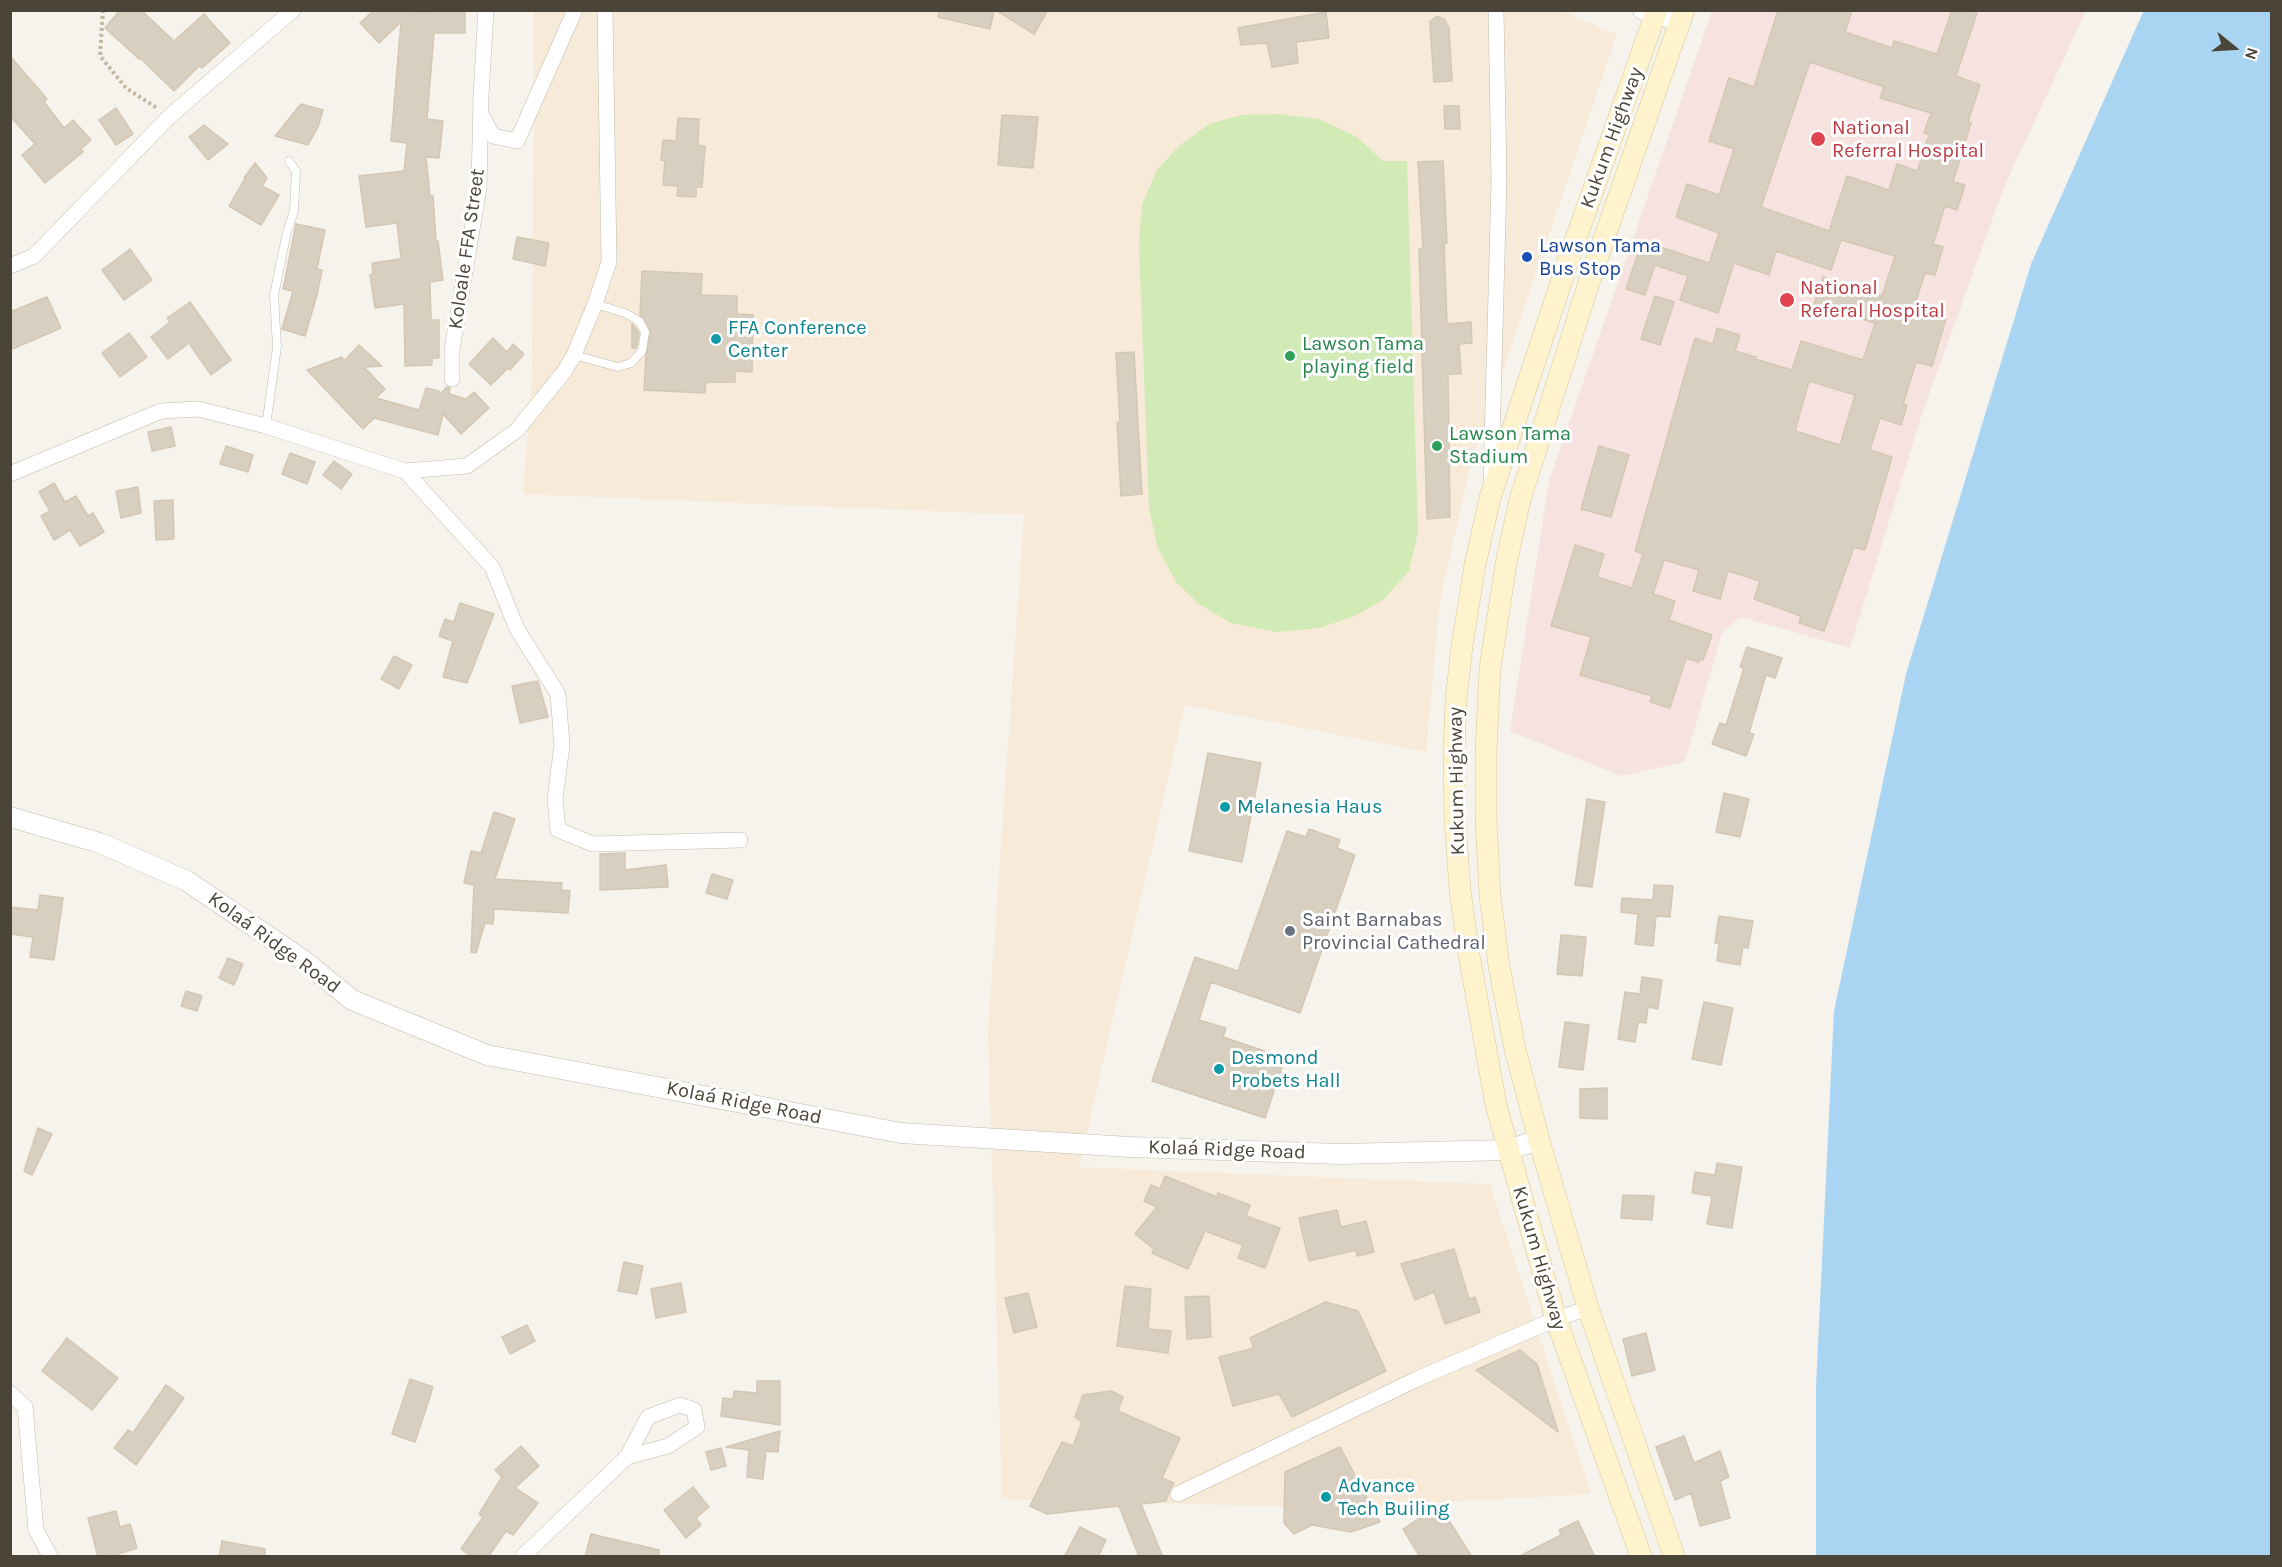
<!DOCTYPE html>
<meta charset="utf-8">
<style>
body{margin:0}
#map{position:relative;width:2282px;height:1567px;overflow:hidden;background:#f6f3ec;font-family:Karla,sans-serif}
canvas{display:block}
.frame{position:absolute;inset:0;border:12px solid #4b4439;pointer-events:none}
.north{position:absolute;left:2204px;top:18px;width:60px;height:60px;-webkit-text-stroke:4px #fff;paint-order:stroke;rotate:108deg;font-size:16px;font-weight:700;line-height:24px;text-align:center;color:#4b4439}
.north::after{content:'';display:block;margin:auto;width:21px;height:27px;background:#4b4439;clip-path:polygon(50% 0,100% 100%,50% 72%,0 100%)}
</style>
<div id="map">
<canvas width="2282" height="1567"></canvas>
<div class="frame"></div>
<div class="north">N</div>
</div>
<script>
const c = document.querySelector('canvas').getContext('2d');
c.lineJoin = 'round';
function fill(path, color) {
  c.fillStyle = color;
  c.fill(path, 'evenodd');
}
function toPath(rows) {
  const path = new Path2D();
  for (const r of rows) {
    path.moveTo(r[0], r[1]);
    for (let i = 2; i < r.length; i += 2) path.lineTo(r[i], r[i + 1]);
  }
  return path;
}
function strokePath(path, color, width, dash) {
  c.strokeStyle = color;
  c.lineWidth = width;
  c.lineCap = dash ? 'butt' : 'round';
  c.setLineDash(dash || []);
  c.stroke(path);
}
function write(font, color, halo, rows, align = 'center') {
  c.font = font + ' Karla,sans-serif';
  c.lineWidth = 6;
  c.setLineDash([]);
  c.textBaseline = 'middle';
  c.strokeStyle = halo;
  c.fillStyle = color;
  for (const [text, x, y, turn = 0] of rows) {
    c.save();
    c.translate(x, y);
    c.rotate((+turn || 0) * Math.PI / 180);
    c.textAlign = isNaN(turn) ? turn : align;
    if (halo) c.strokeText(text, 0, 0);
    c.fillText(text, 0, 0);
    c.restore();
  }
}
fill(toPath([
 [1561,10,1617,35,1471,464,1440,600,1426,752,1185,705,1079,1167,1490,1184,1591,1494,1344,1508,1002,1499,988,1030,1024,515,523,494,532,375,534,11]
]), '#f7ead8');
fill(toPath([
 [1712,11,2086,11,2004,187,1922,414,1850,648,1741,617,1722,633,1685,762,1621,776,1510,731,1549,481]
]), '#f6e3e0');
fill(toPath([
 [1279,114,1319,119,1357,137,1383,161,1407,161,1418,532,1409,571,1383,600,1357,615,1320,628,1277,632,1231,623,1199,604,1176,582,1157,546,1149,508,1139,245,1142,204,1157,170,1180,145,1209,124,1242,115]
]), '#d2eab5');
fill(toPath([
 [2144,10,2271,11,2271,1556,1816,1556,1816,1387,1834,1011,1906,674,2031,264]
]), '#a9d4f2');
const building = toPath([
 [120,10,141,10,174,41,204,14,230,43,202,68,199,66,174,91,140,58,139,59,105,28,120,10],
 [374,10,413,10,413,13,465,10,465,33,434,33,427,119,443,121,439,158,426,157,430,196,433,196,436,241,438,241,443,280,430,282,431,320,439,320,439,358,432,358,432,365,405,366,404,304,375,308,370,275,373,274,372,263,401,259,397,223,366,227,359,176,404,171,407,143,391,141,401,22,379,43,360,23,374,10],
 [939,10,994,10,990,29,938,17,939,10],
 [996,10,1027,11,1048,10,1034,34,996,10],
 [1778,10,1852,10,1845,32,1892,48,1894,41,1937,54,1952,10,1978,10,1956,76,1980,85,1968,122,1971,123,1953,182,1965,185,1957,210,1945,206,1933,244,1943,247,1935,275,1925,273,1913,310,1946,319,1932,366,1916,362,1903,404,1907,405,1901,425,1880,418,1870,450,1892,457,1865,550,1854,547,1824,631,1799,623,1801,616,1754,599,1760,581,1728,571,1720,599,1693,591,1699,570,1664,560,1653,594,1675,601,1669,620,1712,635,1703,660,1700,659,1699,662,1686,658,1670,708,1650,702,1652,696,1580,675,1591,637,1551,626,1575,545,1604,554,1597,577,1632,588,1643,554,1635,551,1695,338,1713,344,1717,328,1740,335,1735,351,1756,357,1755,359,1792,370,1801,341,1863,360,1875,323,1814,304,1823,277,1882,296,1895,256,1841,240,1831,270,1776,251,1769,275,1734,263,1718,313,1680,300,1688,276,1655,265,1645,295,1626,289,1642,241,1709,263,1719,233,1676,217,1687,184,1719,195,1734,149,1709,141,1729,78,1754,87,1778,10],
 [1810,62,1884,87,1880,98,1931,113,1924,133,1929,135,1917,171,1897,164,1889,190,1847,176,1829,231,1761,207,1810,62],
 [1809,381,1855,395,1840,445,1795,431,1809,381],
 [1326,12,1329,38,1296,42,1298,63,1272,67,1267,43,1241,45,1238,28,1326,12],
 [1437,16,1445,20,1449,28,1452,81,1434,82,1430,26,1430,21,1437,16],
 [10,56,47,99,44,102,64,128,73,120,91,140,81,149,83,152,45,183,22,155,35,144,10,116,10,56],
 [301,104,323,110,318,127,308,145,275,136,301,104],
 [1444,106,1459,106,1460,129,1445,129,1444,106],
 [116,108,133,134,116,145,99,120,116,108],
 [1002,115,1038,117,1033,168,998,165,1002,115],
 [678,118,699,119,698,146,705,146,702,187,696,187,696,197,677,196,678,186,663,185,665,161,661,160,663,140,676,141,678,118],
 [204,125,228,144,208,160,189,137,204,125],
 [1443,161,1447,243,1444,243,1447,324,1471,322,1472,343,1459,344,1461,374,1448,374,1450,517,1427,519,1419,249,1423,249,1418,162,1443,161],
 [255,163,267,178,262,186,279,195,261,225,229,206,245,179,244,178,255,163],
 [296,224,325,230,317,269,322,270,317,295,305,336,282,329,293,291,283,289,296,224],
 [517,237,549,243,545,266,513,259,517,237],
 [130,249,152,280,124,300,102,270,130,249],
 [642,271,702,274,701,295,737,296,737,314,753,315,752,372,735,371,735,382,706,382,705,393,644,390,646,356,651,332,644,318,640,315,642,271],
 [1655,296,1674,302,1660,345,1641,339,1655,296],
 [47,297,61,328,10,350,10,312,47,297],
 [190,302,231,360,211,375,189,343,168,359,151,337,170,322,167,318,190,302],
 [632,324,639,333,636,348,632,348,632,324],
 [129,333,147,357,120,377,102,353,129,333],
 [493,338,507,352,513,344,524,354,510,370,508,368,491,385,469,364,493,338],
 [359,345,382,366,364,367,385,389,376,398,419,410,426,388,439,391,439,395,447,387,450,388,449,394,466,399,474,392,489,408,461,434,443,414,438,435,374,418,363,429,307,370,342,357,344,361,359,345],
 [1134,352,1142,494,1121,496,1117,423,1120,422,1116,353,1134,352],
 [171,427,175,446,152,451,148,432,171,427],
 [226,446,253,455,248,472,220,464,226,446],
 [1599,446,1629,455,1611,517,1581,509,1599,446],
 [290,453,315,462,307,484,282,474,290,453],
 [334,461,352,474,341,489,323,475,334,461],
 [54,483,65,502,76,496,88,516,93,513,104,532,80,546,70,530,54,540,41,516,50,511,39,492,54,483],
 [138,487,141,513,121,518,116,491,138,487],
 [173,500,174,539,156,540,154,501,173,500],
 [460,603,494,614,467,683,443,677,453,641,439,636,445,619,454,622,460,603],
 [1747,647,1782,658,1775,678,1766,675,1749,733,1754,734,1746,756,1712,744,1720,723,1726,725,1744,668,1740,667,1747,647],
 [394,656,412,665,399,689,381,679,394,656],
 [538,681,548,717,520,723,512,686,538,681],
 [1208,753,1261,763,1242,862,1189,851,1208,753],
 [1724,793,1749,799,1740,837,1716,832,1724,793],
 [1587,799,1605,802,1592,887,1575,885,1587,799],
 [494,812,515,819,495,879,562,883,561,890,570,891,568,913,494,909,493,924,485,923,476,953,471,952,474,885,464,883,471,851,481,853,494,812],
 [1309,829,1340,840,1337,848,1355,855,1300,1013,1211,982,1199,1020,1226,1028,1223,1037,1285,1058,1265,1118,1152,1081,1195,957,1238,971,1287,831,1306,837,1309,829],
 [625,853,625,870,666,865,668,887,600,890,600,854,625,853],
 [712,874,733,880,727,899,706,893,712,874],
 [1654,885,1673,886,1670,917,1656,916,1653,946,1635,944,1638,914,1621,912,1622,898,1653,900,1654,885],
 [40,895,63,898,54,960,30,957,33,937,10,934,10,907,38,910,40,895],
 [1719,916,1753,921,1748,948,1743,947,1740,965,1717,961,1719,943,1715,943,1719,916],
 [1561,935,1586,937,1582,976,1557,974,1561,935],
 [228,958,243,964,234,985,219,978,228,958],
 [1642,977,1662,980,1658,1009,1648,1007,1646,1023,1638,1022,1635,1042,1618,1039,1625,992,1640,994,1642,977],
 [186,991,202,996,197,1011,181,1006,186,991],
 [1704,1002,1733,1008,1721,1065,1692,1059,1704,1002],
 [1565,1022,1589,1025,1583,1070,1559,1067,1565,1022],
 [1607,1088,1607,1119,1580,1118,1580,1089,1607,1088],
 [38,1128,52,1134,32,1175,24,1171,38,1128],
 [1717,1163,1742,1167,1732,1228,1707,1224,1712,1196,1692,1193,1695,1172,1715,1175,1717,1163],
 [1165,1176,1217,1197,1218,1193,1250,1205,1246,1216,1280,1228,1265,1268,1238,1258,1243,1245,1205,1231,1188,1269,1152,1253,1154,1249,1135,1234,1157,1207,1144,1201,1151,1185,1160,1189,1165,1176],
 [1623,1195,1654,1196,1652,1220,1621,1218,1623,1195],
 [1337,1210,1341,1227,1366,1221,1374,1252,1357,1256,1356,1250,1309,1261,1299,1218,1337,1210],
 [1454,1249,1469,1299,1475,1297,1480,1312,1445,1324,1434,1292,1415,1300,1401,1264,1454,1249],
 [624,1262,643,1266,637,1294,618,1291,624,1262],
 [681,1283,686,1312,656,1318,651,1289,681,1283],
 [1125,1286,1151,1289,1148,1329,1171,1331,1168,1353,1117,1346,1125,1286],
 [1028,1293,1037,1327,1014,1333,1005,1298,1028,1293],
 [1209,1296,1211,1337,1187,1339,1185,1297,1209,1296],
 [1326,1302,1358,1311,1386,1371,1292,1417,1279,1394,1233,1406,1219,1357,1254,1348,1250,1338,1326,1302],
 [527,1325,535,1341,510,1354,502,1337,527,1325],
 [1646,1333,1655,1370,1632,1376,1623,1339,1646,1333],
 [67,1338,118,1378,92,1410,42,1371,67,1338],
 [1520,1350,1537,1364,1558,1432,1476,1370,1520,1350],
 [410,1379,433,1387,415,1442,392,1434,410,1379],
 [757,1381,780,1381,780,1425,721,1416,723,1398,733,1399,734,1391,757,1393,757,1381],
 [166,1385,184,1398,136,1465,114,1448,128,1430,133,1433,166,1385],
 [1111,1391,1123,1397,1118,1411,1180,1438,1162,1478,1174,1483,1170,1489,1166,1501,1141,1504,1163,1557,1139,1557,1119,1506,1047,1514,1030,1506,1062,1442,1073,1446,1082,1422,1075,1417,1083,1395,1111,1391],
 [780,1431,778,1452,766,1451,763,1479,747,1477,749,1450,726,1447,780,1431],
 [1684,1436,1694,1463,1720,1451,1729,1477,1720,1481,1730,1518,1700,1526,1691,1493,1675,1500,1656,1447,1684,1436],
 [521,1446,539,1466,515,1488,538,1503,513,1535,506,1531,488,1557,472,1557,461,1549,483,1517,479,1514,502,1477,495,1470,521,1446],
 [1340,1447,1380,1522,1351,1532,1312,1525,1294,1534,1284,1523,1285,1472,1340,1447],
 [721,1448,726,1466,711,1470,706,1452,721,1448],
 [693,1487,709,1507,696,1518,701,1525,686,1538,664,1510,693,1487],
 [1439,1505,1472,1557,1420,1557,1403,1529,1439,1505],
 [116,1511,120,1527,130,1524,137,1548,109,1557,98,1557,88,1518,116,1511],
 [1578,1521,1595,1557,1518,1557,1561,1535,1559,1530,1578,1521],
 [1080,1527,1106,1540,1098,1557,1064,1557,1080,1527],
 [591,1534,659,1550,659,1557,585,1557,591,1534],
 [222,1541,265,1549,265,1557,219,1557,222,1541]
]);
fill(building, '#d8cfc1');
strokePath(building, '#d3c7b4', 1.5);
const service = toPath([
 [574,355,618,367,631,363,642,351,645,332,639,321,625,313,595,304],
 [266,426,277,347,274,295,287,232,294,211,296,171,289,161]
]);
const minor = toPath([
 [481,114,493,136,517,141,575,10],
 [10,266,34,256,170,116,293,10],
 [452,379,452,349,479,188,481,96,486,10],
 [405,471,492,567,517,629,558,694,562,745,555,799,558,830,593,844,740,840],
 [10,474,161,411,198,409,266,426,405,471,467,466,517,430,564,372,574,355,595,304,609,262,605,10],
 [1491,480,1499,181,1496,10],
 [10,1393,25,1407,36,1530,50,1556],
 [1178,1494,1417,1379,1556,1319,1588,1308],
 [523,1556,627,1457,648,1417,680,1405,694,1410,697,1427,668,1446,627,1457]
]);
const tertiary = toPath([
 [1643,10,1681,21],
 [10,817,100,843,187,881,303,960,352,1000,487,1055,901,1133,1130,1147,1340,1154,1508,1150,1539,1140]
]);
const secondary = toPath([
 [1641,1556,1556,1319,1496,1105,1468,949,1460,890,1455,821,1454,754,1456,700,1462,646,1475,565,1490,498,1567,264,1657,10],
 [1674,1556,1588,1308,1539,1140,1515,1049,1499,966,1490,896,1486,819,1486,751,1490,668,1506,564,1520,500,1592,273,1684,10]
]);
strokePath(service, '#c2bbae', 9);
strokePath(minor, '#c2bbae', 16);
strokePath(tertiary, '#c2bbae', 21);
strokePath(secondary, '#d6c79b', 22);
strokePath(toPath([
 [103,10,100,56,126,88,157,108]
]), '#c4b79f', 4, [3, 3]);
strokePath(service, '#fff', 8);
strokePath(minor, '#fff', 15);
strokePath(tertiary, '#fff', 20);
strokePath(secondary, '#fff3cd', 21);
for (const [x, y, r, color] of [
 [1818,139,8,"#e0444e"],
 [1527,257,6,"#1a4fb4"],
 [1787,300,8,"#e0444e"],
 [716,339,6,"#0f9aa8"],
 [1290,356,6,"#2e9e5b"],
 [1437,446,6,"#2e9e5b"],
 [1225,807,6,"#0f9aa8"],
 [1290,931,6,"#6b7280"],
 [1219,1069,6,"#0f9aa8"],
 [1326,1497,6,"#0f9aa8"]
]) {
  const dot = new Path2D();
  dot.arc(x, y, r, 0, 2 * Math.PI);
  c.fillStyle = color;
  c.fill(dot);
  strokePath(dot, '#fff', 2);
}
write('20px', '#be3a42', '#fff', [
 ["National",1832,128],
 ["Referral Hospital",1832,151],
 ["National",1800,288],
 ["Referal Hospital",1800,311]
], 'left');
write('20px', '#4b4439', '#fff', [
 ["Kukum Highway",1612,138,-70],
 ["Koloale FFA Street",467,249,-82],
 ["Kukum Highway",1457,781,-91],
 ["Kolaá Ridge Road",274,943,36],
 ["Kolaá Ridge Road",744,1103,11],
 ["Kolaá Ridge Road",1227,1150,2],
 ["Kukum Highway",1539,1258,74]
]);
write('20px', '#164399', '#fff', [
 ["Lawson Tama",1539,246],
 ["Bus Stop",1539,269]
], 'left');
write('20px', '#0d838f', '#fff', [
 ["FFA Conference",728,328],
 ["Center",728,351],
 ["Melanesia Haus",1237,807],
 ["Desmond",1231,1058],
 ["Probets Hall",1231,1081],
 ["Advance",1338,1486],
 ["Tech Builing",1338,1509]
], 'left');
write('20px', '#27864d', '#fff', [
 ["Lawson Tama",1302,344],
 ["playing field",1302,367],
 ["Lawson Tama",1449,434],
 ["Stadium",1449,457]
], 'left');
write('20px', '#5b616d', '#fff', [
 ["Saint Barnabas",1302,920],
 ["Provincial Cathedral",1302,943]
], 'left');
</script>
